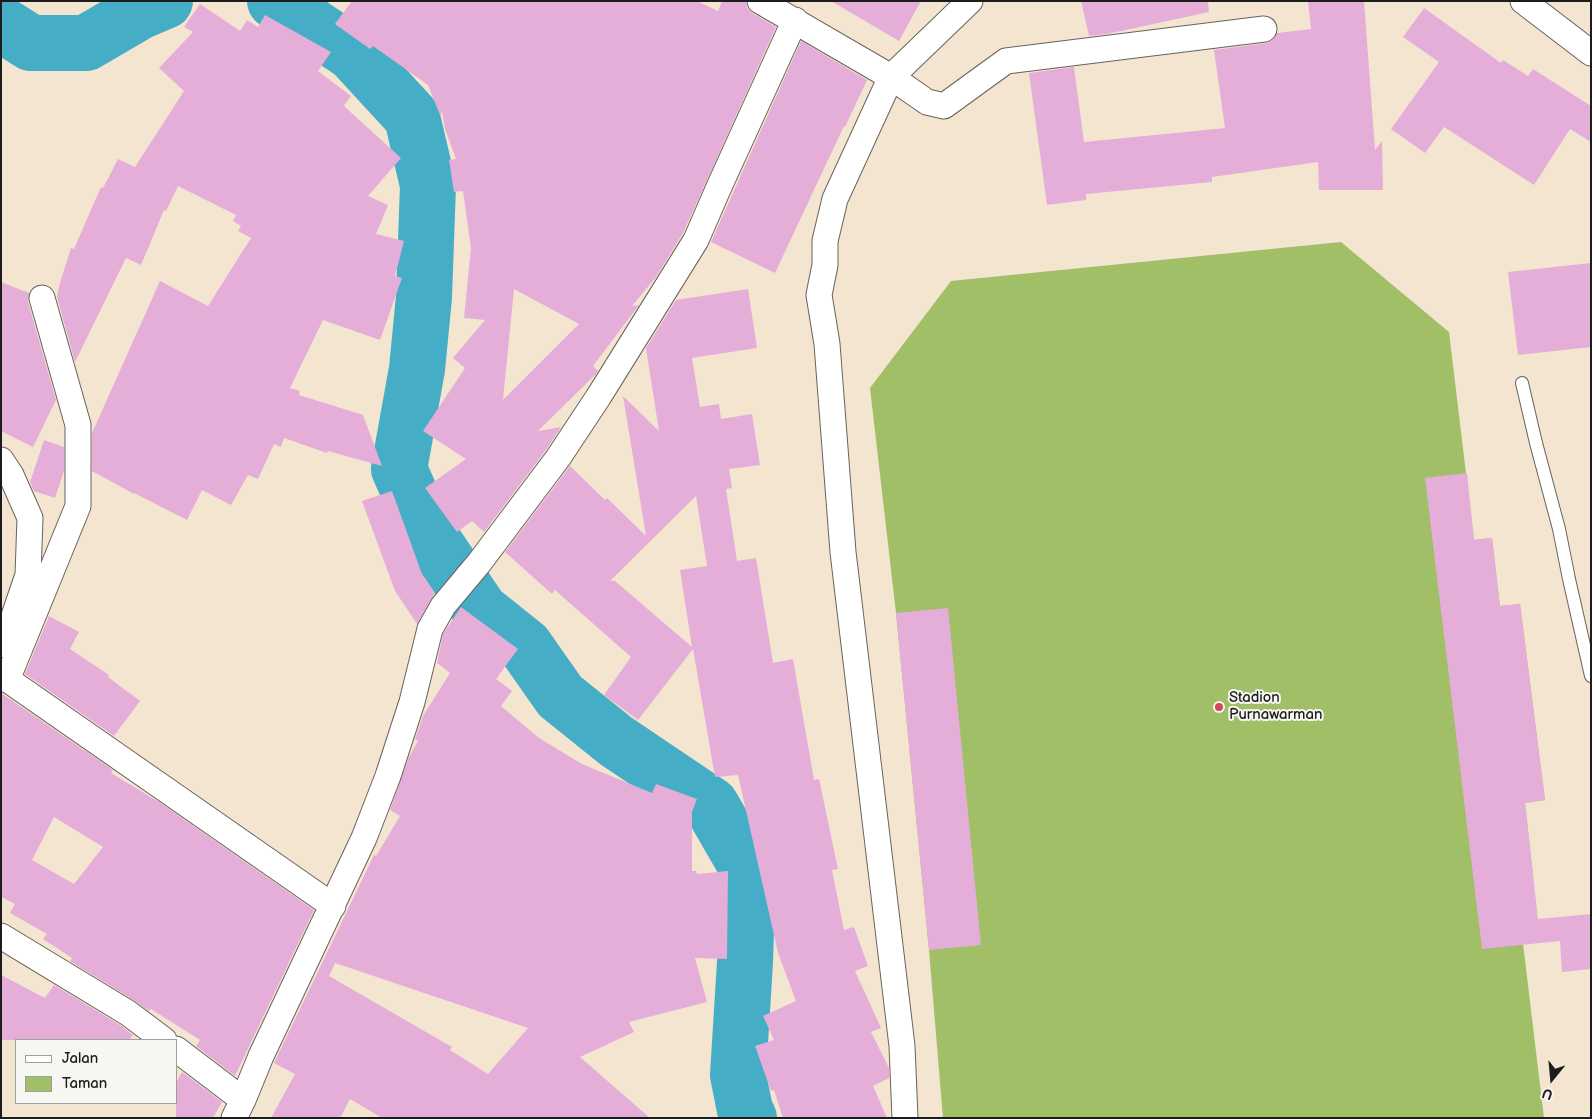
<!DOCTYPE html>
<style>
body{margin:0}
#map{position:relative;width:1592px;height:1119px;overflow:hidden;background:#f4e5d0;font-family:"Balsamiq Sans",sans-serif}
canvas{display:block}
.frame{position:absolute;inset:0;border:2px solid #1c1c1c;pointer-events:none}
.legend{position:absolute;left:15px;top:1039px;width:162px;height:65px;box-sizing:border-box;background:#f6f6f2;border:1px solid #9f9f9c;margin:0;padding:6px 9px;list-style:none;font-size:15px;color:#1c1c1c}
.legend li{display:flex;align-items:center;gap:10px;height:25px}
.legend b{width:25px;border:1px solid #9f9f9c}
.north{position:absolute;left:1527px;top:1054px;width:50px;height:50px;-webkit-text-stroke:4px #f6f6f2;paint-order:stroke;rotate:197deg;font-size:14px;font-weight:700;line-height:20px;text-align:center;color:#1c1c1c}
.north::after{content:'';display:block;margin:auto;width:18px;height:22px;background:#1c1c1c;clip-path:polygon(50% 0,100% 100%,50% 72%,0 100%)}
</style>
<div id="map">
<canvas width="1592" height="1119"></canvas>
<div class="frame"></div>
<ul class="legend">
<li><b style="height:6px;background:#fff"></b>Jalan</li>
<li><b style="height:14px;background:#a1bf67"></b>Taman</li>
</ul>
<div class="north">U</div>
</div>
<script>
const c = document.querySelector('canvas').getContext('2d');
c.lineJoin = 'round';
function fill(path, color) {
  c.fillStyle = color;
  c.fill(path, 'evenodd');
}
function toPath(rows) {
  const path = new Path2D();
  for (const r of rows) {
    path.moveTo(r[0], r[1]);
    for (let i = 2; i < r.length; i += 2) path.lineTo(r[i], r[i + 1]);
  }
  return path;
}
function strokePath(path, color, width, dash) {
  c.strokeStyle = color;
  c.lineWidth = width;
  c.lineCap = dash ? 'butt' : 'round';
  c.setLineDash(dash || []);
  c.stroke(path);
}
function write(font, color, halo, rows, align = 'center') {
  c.font = font + ' "Balsamiq Sans",sans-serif';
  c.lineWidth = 4;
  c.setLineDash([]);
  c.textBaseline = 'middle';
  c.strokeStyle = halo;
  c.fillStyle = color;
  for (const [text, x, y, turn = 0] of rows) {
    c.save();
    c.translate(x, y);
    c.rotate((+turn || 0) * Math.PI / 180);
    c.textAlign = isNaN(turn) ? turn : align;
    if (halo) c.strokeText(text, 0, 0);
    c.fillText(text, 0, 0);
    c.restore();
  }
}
fill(toPath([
 [1341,242,1449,332,1474,540,1492,538,1500,606,1520,604,1545,800,1525,803,1533,875,1515,877,1544,1118,943,1118,929,950,896,613,870,388,951,281]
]), '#a1bf67');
strokePath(toPath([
 [275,1,353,53,412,117,428,185,424,297,417,369,399,469,426,530,480,610,525,646,560,696,616,741,711,805,748,869,745,962,738,1075,745,1110,749,1118],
 [1,24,31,43,86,43,139,12,165,1]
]), '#45adc5', 56);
fill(toPath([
 [352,1,697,1,718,11,722,1,746,1,747,8,752,13,776,27,683,233,656,277,632,306,639,305,636,309,593,366,598,371,596,374,538,431,561,427,546,450,484,532,472,521,457,532,425,488,466,459,423,431,465,368,453,358,485,320,464,318,471,248,463,191,454,192,449,160,456,159,445,129,442,112,440,115,428,85,373,46,370,49,335,24],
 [514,289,579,324,503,400],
 [831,1,921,1,899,41],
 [1081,1,1208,1,1209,12,1107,34,1089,36],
 [1308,1,1364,1,1375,150,1382,141,1383,190,1319,190,1318,162,1212,177,1212,182,1086,194,1086,200,1047,205,1029,73,1074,67,1084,142,1225,128,1214,50,1266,43,1273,40,1277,33,1311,29],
 [200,4,240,31,247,20,258,27,265,15,331,52,318,71,351,96,344,106,401,158,368,196,388,205,376,234,404,241,395,276,402,278,380,340,323,320,290,388,300,391,299,395,363,415,382,466,328,451,327,453,284,438,281,447,274,444,258,479,248,475,231,505,202,490,187,520,134,493,134,494,92,471,92,433,160,281,208,306,251,238,238,231,241,226,233,221,236,215,178,186,166,211,164,210,141,265,126,258,75,362,57,297,59,286,71,248,74,249,101,187,103,188,118,159,135,167,184,91,159,68,193,32,184,27],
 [1424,8,1501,63,1503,60,1528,76,1533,69,1591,106,1591,142,1570,129,1534,185,1444,127,1425,153,1391,129,1439,62,1403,37],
 [801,41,867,80,845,127,844,126,775,273,711,242],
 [1591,263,1591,347,1518,355,1508,272],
 [1,282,29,293,28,302,56,400,33,447,1,431],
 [748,289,757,348,692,358,700,407,719,404,721,419,752,414,760,465,729,469,732,488,726,489,737,561,756,558,773,663,793,659,814,780,819,779,838,869,832,870,844,930,854,927,868,966,855,971,881,1028,871,1032,889,1068,889,1078,873,1086,887,1118,783,1118,774,1090,771,1091,755,1046,774,1040,763,1016,796,1001,778,953,738,775,715,777,693,649,638,720,604,695,631,657,555,590,552,594,505,552,570,466,605,500,607,498,646,536,623,396,659,431,646,348,676,300],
 [696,496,707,566,680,570,692,647,615,581,610,581],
 [44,440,64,447,64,471,55,498,34,491,30,482],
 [1467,473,1474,540,1492,538,1500,606,1520,604,1545,800,1525,803,1538,919,1591,914,1591,969,1562,972,1560,941,1482,949,1425,478],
 [392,491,422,574,435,593,417,624,395,591,362,501],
 [461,607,518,649,496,679,512,691,501,706,539,738,582,764,652,793,656,784,697,799,692,812,692,871,696,871,697,874,728,871,727,959,695,958,707,1002,629,1022,634,1032,580,1057,650,1118,382,1118,350,1099,340,1118,271,1118,295,1074,274,1063,374,855,376,856,400,816,390,810,409,757,418,741,415,739,423,716,450,673,437,663,443,634],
 [335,963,528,1028,488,1074,450,1050,452,1047,329,976],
 [948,608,981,945,929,950,896,613],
 [49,616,79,632,70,649,109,675,108,677,140,701,114,736,25,674],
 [1,693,113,770,111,773,159,802,314,910,235,1076,196,1046,200,1040,151,1009,149,1011,135,1001,70,961,72,958,43,939,47,934,10,913,15,904,1,897],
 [54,817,103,847,74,884,32,860],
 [1,975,45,998,54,985,120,1025,133,1035,129,1040,1,1040],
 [182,1072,222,1102,213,1118,176,1118,176,1083]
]), '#e5aed9');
const service = toPath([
 [1522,383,1536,443,1559,529,1569,579,1591,676]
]);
const minor = toPath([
 [760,1,891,77,927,102,944,106,1006,61,1264,29],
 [1523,1,1591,53],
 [1,460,11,475,30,518,28,575,4,645],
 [1,675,333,906],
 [7,680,78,506,78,425,42,298],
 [1,936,128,1013,164,1040],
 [176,1049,243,1100,234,1118],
 [243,1100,261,1056,364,838,388,776,412,702,430,629,443,606,479,563,558,458,599,396,696,240,719,187,795,20],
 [905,1118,902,1046,843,552,827,344,819,295,825,265,825,241,835,199,891,77,970,1]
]);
strokePath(service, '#68625b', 14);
strokePath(minor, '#68625b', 27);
strokePath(service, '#fff', 12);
strokePath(minor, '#fff', 25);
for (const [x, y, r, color] of [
 [1219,707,5,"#d1495b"]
]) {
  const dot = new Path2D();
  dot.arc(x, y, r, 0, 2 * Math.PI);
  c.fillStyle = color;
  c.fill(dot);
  strokePath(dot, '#f6f6f2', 2);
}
write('15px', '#1c1c1c', '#f6f6f2', [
 ["Stadion",1229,698],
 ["Purnawarman",1229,715]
], 'left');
</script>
